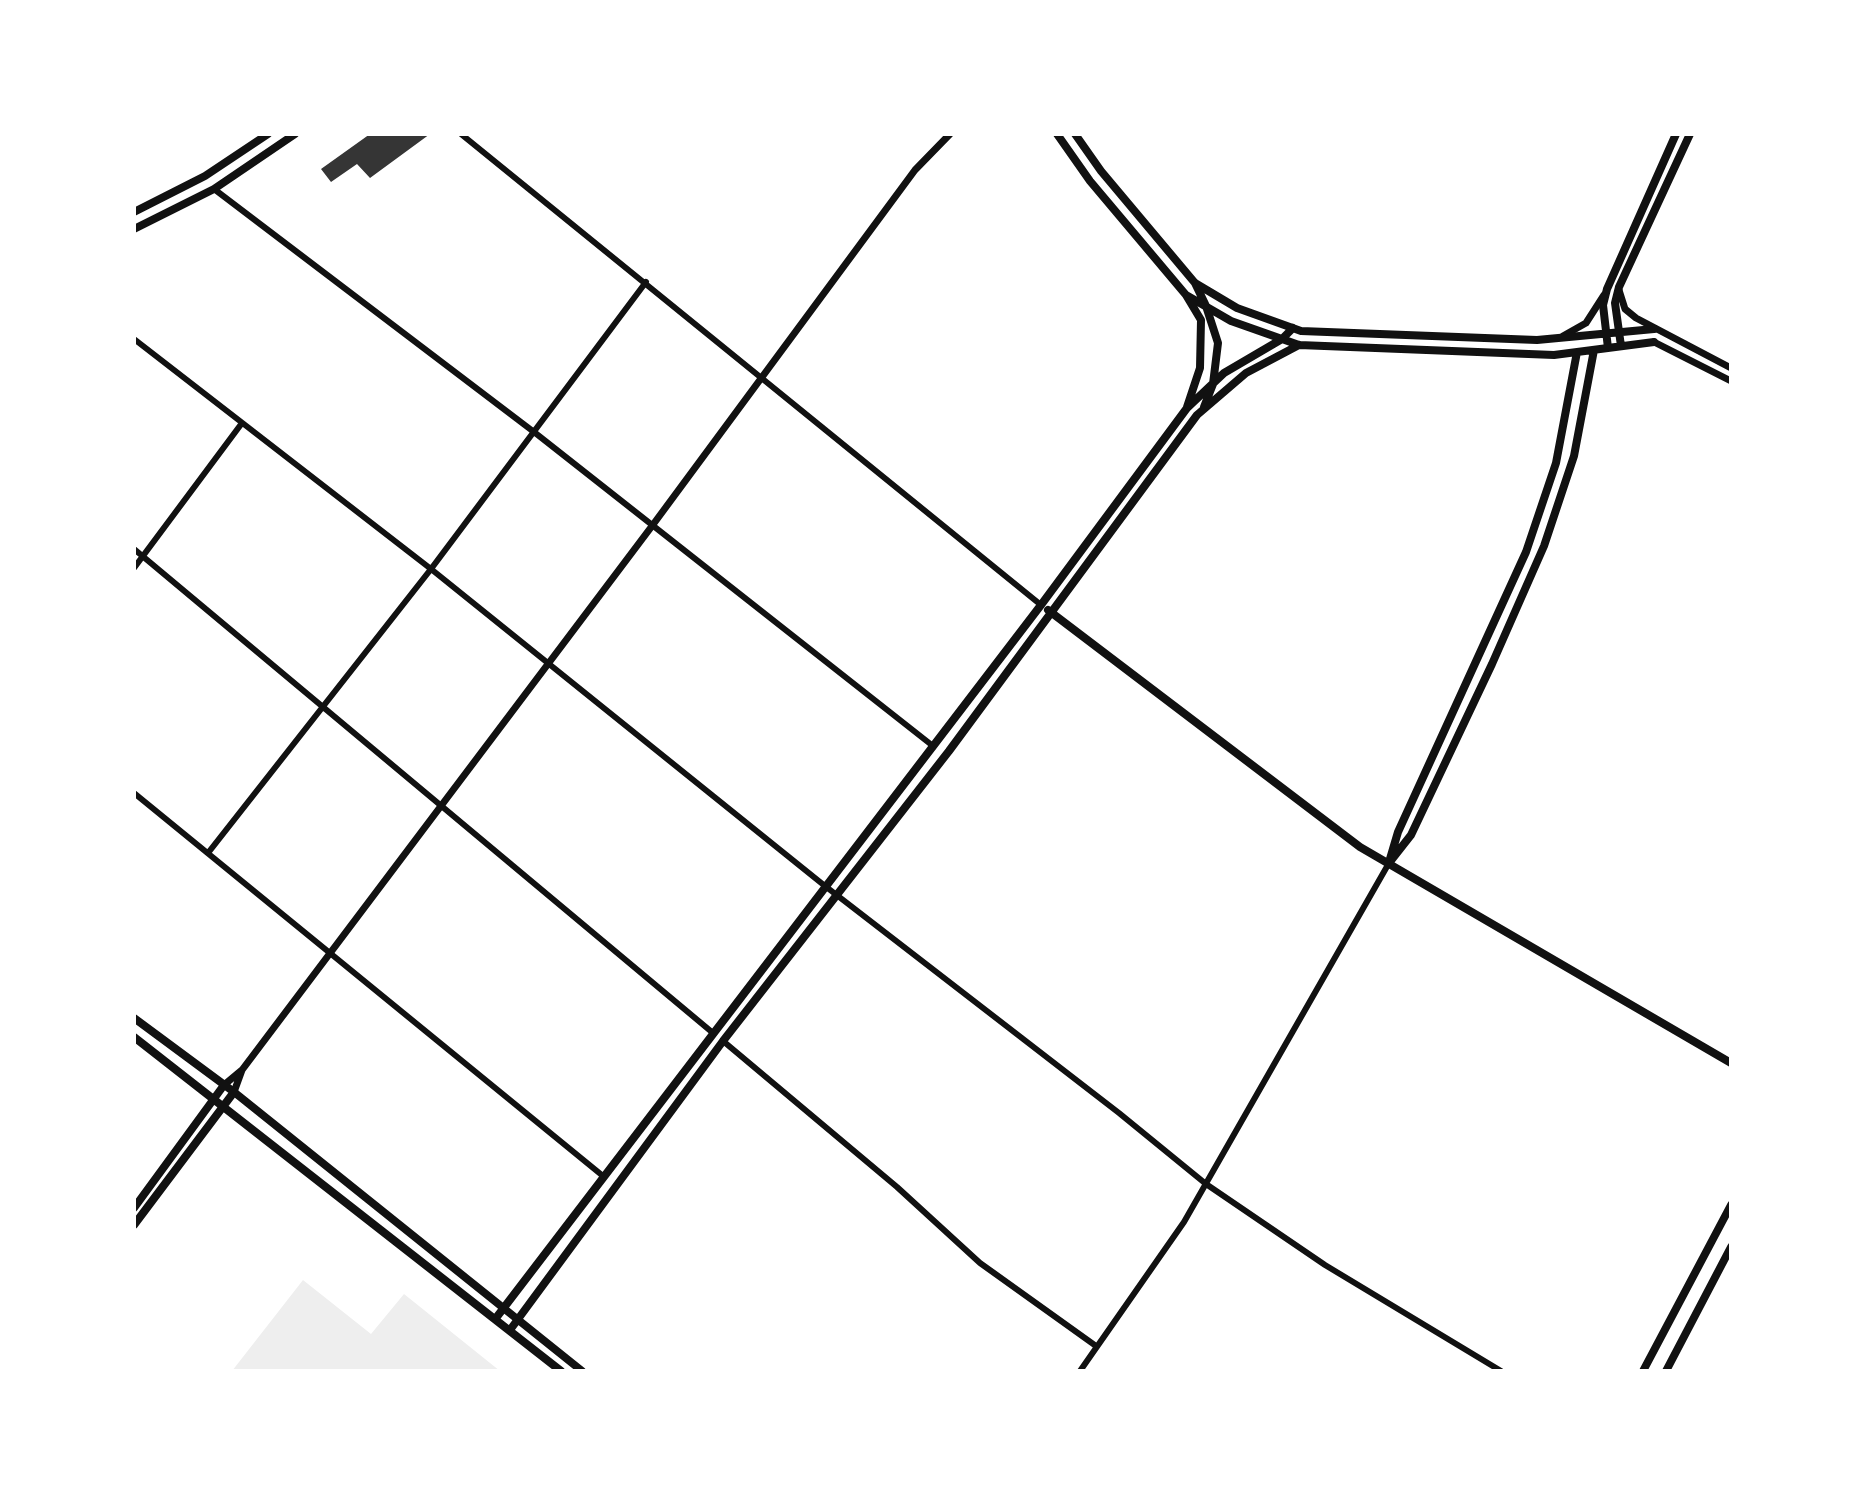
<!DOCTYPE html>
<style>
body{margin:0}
#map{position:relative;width:1865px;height:1505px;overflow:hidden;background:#fff;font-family:"PT Sans",sans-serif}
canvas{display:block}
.frame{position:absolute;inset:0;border:136px solid #fff;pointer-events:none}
</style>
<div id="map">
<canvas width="1865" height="1505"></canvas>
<div class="frame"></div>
</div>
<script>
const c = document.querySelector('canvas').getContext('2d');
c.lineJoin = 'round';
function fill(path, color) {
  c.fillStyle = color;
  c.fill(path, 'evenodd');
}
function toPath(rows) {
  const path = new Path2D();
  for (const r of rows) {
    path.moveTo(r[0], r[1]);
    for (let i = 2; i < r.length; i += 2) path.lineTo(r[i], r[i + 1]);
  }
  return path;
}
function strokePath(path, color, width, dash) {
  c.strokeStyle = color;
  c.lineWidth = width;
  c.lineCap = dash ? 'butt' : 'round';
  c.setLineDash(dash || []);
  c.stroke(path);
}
fill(toPath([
 [303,1280,371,1334,404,1294,500,1371,232,1371]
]), '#eee');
fill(toPath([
 [370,134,430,134,370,178,357,164,331,182,321,169]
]), '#353535');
strokePath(toPath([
 [461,134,1041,605],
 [214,189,534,432,933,746],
 [134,339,431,569,825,886,1119,1113,1206,1184,1325,1265,1501,1371],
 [134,549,713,1033],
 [134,568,242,423],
 [134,793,603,1176],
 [208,853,431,569,646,282],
 [723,1041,897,1187,980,1263,1096,1346],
 [1080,1371,1184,1222,1389,863]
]), '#111', 6);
strokePath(toPath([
 [1619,290,1625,309,1636,318,1731,368],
 [1563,336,1586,323,1604,295],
 [1654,342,1731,381],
 [242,1070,652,526,915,170,950,134],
 [224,1085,242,1070,234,1092]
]), '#111', 7);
strokePath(toPath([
 [1057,134,1090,181,1186,295,1231,321,1299,345,1554,355,1654,342],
 [1075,134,1101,171,1195,283,1237,308,1301,331,1537,340,1654,329],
 [134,212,205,176,268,134],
 [134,229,214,189,295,134],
 [1195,283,1206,306,1218,343,1213,384,1204,407],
 [1186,295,1201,320,1200,368,1187,407],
 [1621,346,1615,303,1619,287,1690,134],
 [1608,348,1603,305,1607,289,1676,134],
 [1048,610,1360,847,1731,1063],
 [1390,859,1398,832,1526,552,1556,463,1577,352],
 [1389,863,1411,835,1492,664,1544,546,1574,456,1594,350],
 [134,1018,234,1092,582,1371],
 [134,1037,561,1371],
 [134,1208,224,1085],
 [134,1225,234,1092],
 [496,1318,1041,605,1187,408,1224,373,1282,339,1293,328],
 [510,1330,723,1041,949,751,1197,415,1246,373,1299,345],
 [1643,1371,1731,1205],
 [1666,1371,1731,1247]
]), '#111', 8);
</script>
